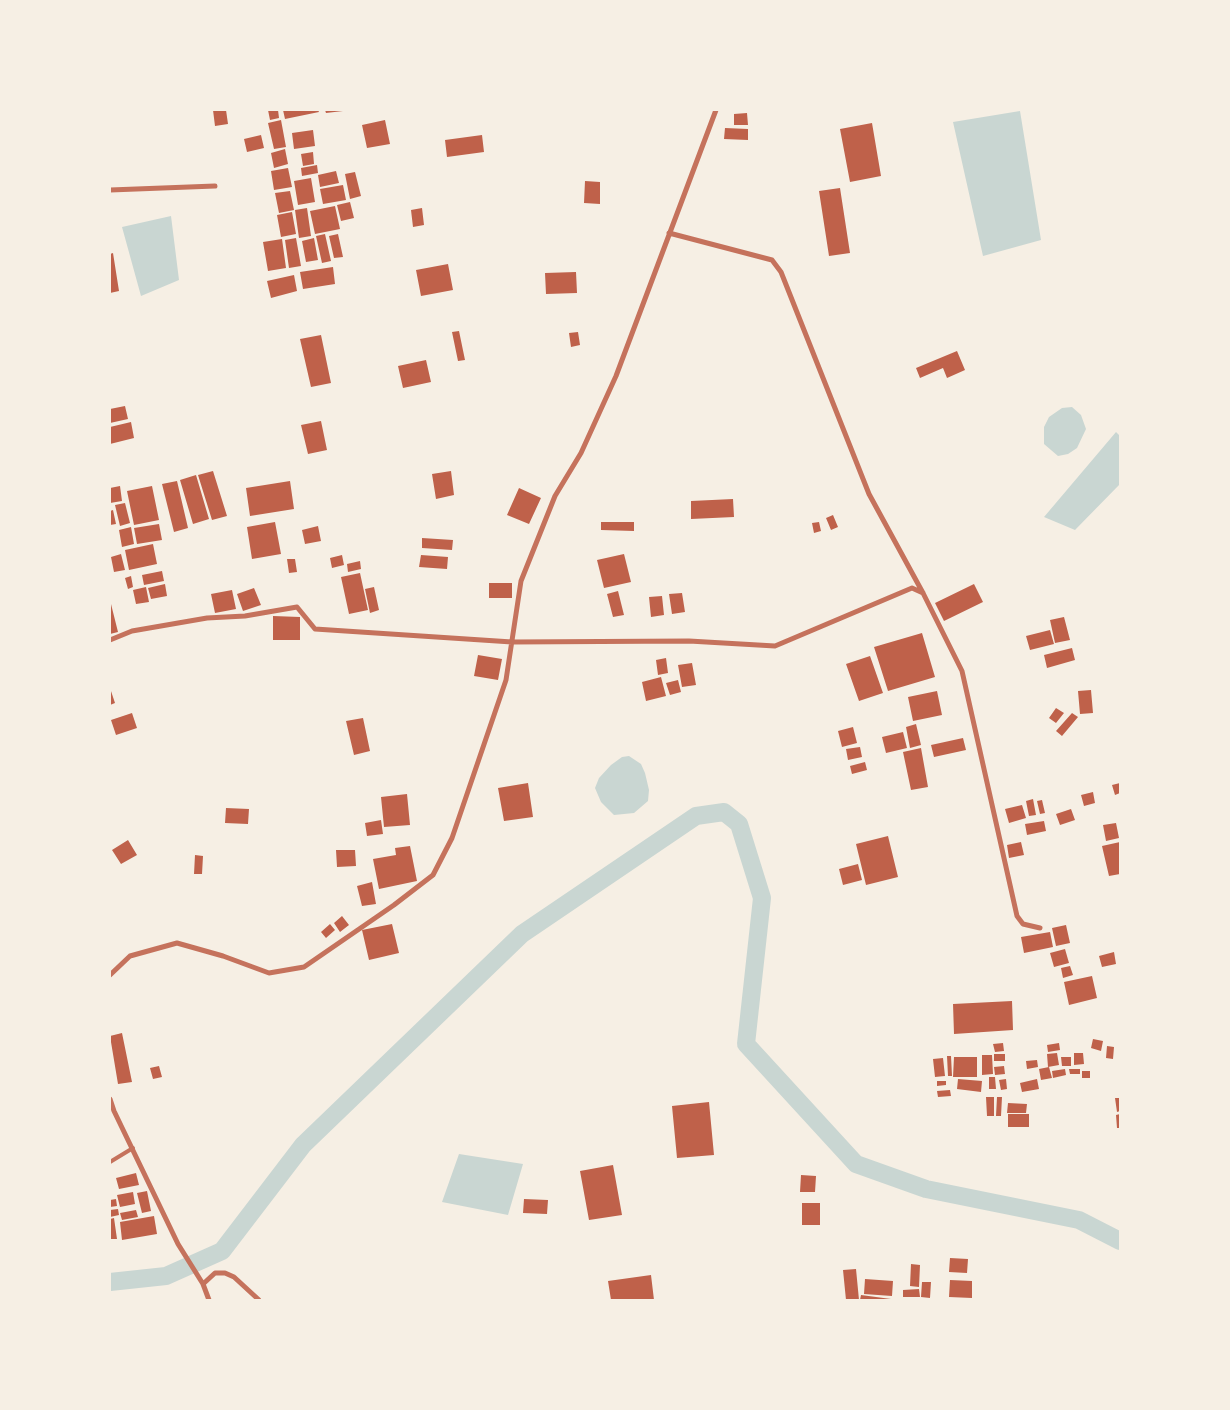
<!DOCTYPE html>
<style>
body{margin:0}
#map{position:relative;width:1230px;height:1410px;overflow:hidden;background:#f6efe4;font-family:Poppins,sans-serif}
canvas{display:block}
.frame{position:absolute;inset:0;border:111px solid #f6efe4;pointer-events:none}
</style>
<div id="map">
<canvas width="1230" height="1410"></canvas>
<div class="frame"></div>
</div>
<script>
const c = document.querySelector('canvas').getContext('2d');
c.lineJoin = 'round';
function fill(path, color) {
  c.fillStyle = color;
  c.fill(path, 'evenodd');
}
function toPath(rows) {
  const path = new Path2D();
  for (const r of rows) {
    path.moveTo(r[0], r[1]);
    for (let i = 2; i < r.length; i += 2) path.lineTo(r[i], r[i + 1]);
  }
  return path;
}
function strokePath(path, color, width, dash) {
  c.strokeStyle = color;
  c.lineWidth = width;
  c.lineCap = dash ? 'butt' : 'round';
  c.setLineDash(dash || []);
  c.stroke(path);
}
fill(toPath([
 [1020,111,1041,240,983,256,953,122],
 [171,216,179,280,141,296,122,227],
 [1072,407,1081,415,1086,429,1077,448,1068,454,1058,456,1044,444,1044,427,1049,417,1062,408],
 [1116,432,1120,436,1120,484,1075,530,1044,517],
 [629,756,641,764,645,773,649,790,648,801,634,813,614,815,601,802,595,788,599,778,611,765,622,757],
 [459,1154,523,1164,508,1215,442,1202]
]), '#c9d6d2');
strokePath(toPath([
 [110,1282,166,1276,222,1251,303,1145,522,934,696,816,724,812,739,824,762,898,746,1044,856,1164,926,1189,1079,1220,1120,1241]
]), '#c9d6d2', 18);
fill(toPath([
 [213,110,226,110,228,124,215,126],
 [268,110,278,110,279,118,270,120],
 [283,110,318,110,319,112,285,119],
 [325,110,343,110,343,111,326,113],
 [747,113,748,125,734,125,734,114],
 [281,120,286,147,274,149,268,123],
 [385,120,390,144,367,148,362,125],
 [872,123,881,176,850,182,840,129],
 [725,128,748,129,748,140,724,139],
 [313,130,315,146,294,149,292,133],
 [261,135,264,148,247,152,244,139],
 [482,135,484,152,447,157,445,140],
 [285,149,288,164,274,168,271,153],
 [313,152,314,164,303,166,301,154],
 [317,165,318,173,302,176,301,168],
 [288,168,292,187,274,190,271,171],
 [336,171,339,183,320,187,318,175],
 [355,172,361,196,350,199,345,174],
 [311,178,315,202,298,205,294,181],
 [585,181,600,182,600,204,584,203],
 [343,185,346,200,323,204,320,189],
 [840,188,850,253,829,256,819,191],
 [290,191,294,210,279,213,275,193],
 [350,202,354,218,341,221,337,205],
 [335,206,340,229,315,234,310,211],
 [307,208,311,236,299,238,295,210],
 [422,208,424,225,413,227,411,210],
 [292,212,296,234,281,237,277,215],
 [325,234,331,261,322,263,316,236],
 [338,234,343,257,334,258,329,236],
 [296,238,301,266,289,268,285,240],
 [314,238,318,260,306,262,302,241],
 [282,239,286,268,268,271,263,242],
 [113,253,119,291,110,293,110,254],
 [448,264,453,290,421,296,416,270],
 [333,267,335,284,303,289,300,272],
 [576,272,577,293,546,294,545,273],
 [294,275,297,291,271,298,267,281],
 [459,331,465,360,458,361,452,332],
 [578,332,580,345,571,347,569,333],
 [321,335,331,383,311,387,300,339],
 [957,351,965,370,947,378,943,368,920,378,916,368],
 [426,360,431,382,403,388,398,366],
 [125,406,128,419,110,423,110,409],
 [321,421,327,450,308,454,301,425],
 [131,422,134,438,110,444,110,427],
 [213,471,227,516,212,520,198,475],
 [451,471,454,495,436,499,432,474],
 [196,475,209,519,193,524,180,480],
 [177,481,188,528,174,532,162,484],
 [290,481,294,509,250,516,246,488],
 [120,486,122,501,110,503,110,488],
 [152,486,159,520,134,525,127,491],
 [519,488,541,498,529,524,507,515],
 [733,499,734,517,691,519,691,501],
 [125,503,130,523,120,526,115,505],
 [113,510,116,524,110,525,110,511],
 [833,515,838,527,831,530,826,518],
 [275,522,281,554,252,559,247,527],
 [601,522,634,522,634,531,601,530],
 [819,522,821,531,814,533,812,523],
 [159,524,162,540,137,544,134,528],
 [318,526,321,541,305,544,302,530],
 [131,527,134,544,122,547,119,530],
 [422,538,453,540,452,550,422,548],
 [153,544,157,564,129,570,125,550],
 [121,554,125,570,114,572,111,557],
 [624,554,631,582,604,588,597,560],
 [342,555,344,565,332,568,330,558],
 [421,555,448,557,447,569,419,567],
 [287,559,295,559,297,572,289,573],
 [360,561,361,569,348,572,347,564],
 [162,571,164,581,144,585,142,575],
 [360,573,368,610,349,614,341,577],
 [131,576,133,587,128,589,125,578],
 [489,583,512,583,512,598,489,598],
 [165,584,167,596,151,599,148,588],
 [974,584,983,602,944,621,935,603],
 [146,587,149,602,136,604,133,590],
 [374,587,379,610,370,613,365,589],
 [254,588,261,605,243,611,237,594],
 [232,590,236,609,215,613,211,594],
 [618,591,624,615,613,617,607,594],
 [682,593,685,612,672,614,669,594],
 [662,596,664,615,651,617,649,597],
 [110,600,118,632,110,634],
 [273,616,300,617,300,640,273,640],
 [1064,617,1070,640,1055,643,1050,620],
 [1050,630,1054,644,1030,650,1026,636],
 [922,633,935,677,888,691,874,647],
 [1072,648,1075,660,1047,668,1044,655],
 [478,655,502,659,498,680,474,676],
 [870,656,883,693,859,701,846,664],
 [666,658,668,673,658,675,656,660],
 [692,663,696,685,682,687,678,665],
 [661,677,666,696,646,701,642,682],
 [678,680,681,692,670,695,666,683],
 [110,688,115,703,110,705],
 [1091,690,1093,713,1080,714,1078,691],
 [937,691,942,715,913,721,908,697],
 [1056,708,1064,713,1056,723,1049,718],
 [132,713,137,728,116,735,111,720],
 [1072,713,1078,717,1062,736,1056,731],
 [363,718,370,751,354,755,346,721],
 [916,724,921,745,910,748,906,727],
 [853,727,857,743,842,747,838,731],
 [903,732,907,748,886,753,882,737],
 [963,738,966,750,934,757,931,745],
 [860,747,862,757,848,760,846,749],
 [921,748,928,787,911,790,903,752],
 [865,762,867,770,852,774,850,766],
 [528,783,533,817,504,821,498,788],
 [1120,783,1120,793,1115,795,1112,785],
 [1093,792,1095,803,1084,806,1081,795],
 [407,794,410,825,384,827,381,797],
 [1033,799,1036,815,1029,816,1026,801],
 [1042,800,1045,813,1040,814,1037,801],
 [1022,805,1026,818,1009,823,1005,809],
 [226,808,249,809,248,824,225,823],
 [1071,809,1075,820,1060,825,1056,814],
 [381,820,383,834,367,836,365,823],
 [1044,821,1046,831,1027,835,1025,824],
 [1116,823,1119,838,1106,841,1103,825],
 [888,836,898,877,866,885,856,844],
 [128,840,137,855,121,864,112,850],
 [1021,842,1024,855,1009,858,1007,845],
 [1120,842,1120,874,1109,876,1102,846],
 [410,846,417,881,379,889,373,859,396,855,395,848],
 [336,850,355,850,356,866,337,867],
 [195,855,203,856,202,874,194,874],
 [858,864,862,880,843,885,839,869],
 [372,882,376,904,362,906,357,886],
 [342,916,349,925,340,932,334,923],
 [330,924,335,930,326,938,321,932],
 [392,924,399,953,369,960,362,930],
 [1066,925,1070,943,1056,946,1052,928],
 [1050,932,1053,947,1024,953,1021,937],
 [1065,949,1069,963,1054,967,1050,953],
 [1114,952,1116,964,1102,967,1099,956],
 [1070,966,1073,975,1063,978,1061,968],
 [1092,976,1097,998,1069,1005,1064,982],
 [1012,1001,1013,1030,954,1034,953,1004],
 [122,1033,132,1082,118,1084,110,1036],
 [1093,1039,1103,1041,1101,1051,1091,1048],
 [1003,1043,1004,1051,995,1052,993,1044],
 [1059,1043,1060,1050,1048,1052,1047,1045],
 [1107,1046,1114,1047,1113,1059,1106,1058],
 [1057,1053,1059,1065,1048,1067,1047,1054],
 [1074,1053,1083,1053,1084,1064,1074,1065],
 [994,1054,1005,1054,1005,1061,994,1061],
 [982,1055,992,1055,993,1074,982,1075],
 [947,1056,951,1056,952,1076,948,1076],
 [954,1057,977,1057,977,1077,953,1077],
 [1061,1057,1071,1057,1071,1066,1062,1066],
 [943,1058,945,1076,935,1077,933,1059],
 [1037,1060,1038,1067,1027,1069,1026,1061],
 [159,1066,162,1077,153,1079,150,1068],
 [1004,1066,1005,1074,995,1075,994,1067],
 [1049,1067,1052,1078,1041,1080,1039,1069],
 [1065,1069,1066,1075,1053,1078,1052,1071],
 [1069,1069,1080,1069,1080,1074,1070,1074],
 [1082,1071,1090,1071,1090,1078,1082,1078],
 [989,1077,995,1077,996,1089,989,1089],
 [958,1079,982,1081,981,1092,957,1089],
 [1006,1079,1007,1089,1001,1090,999,1080],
 [1037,1079,1039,1089,1022,1092,1020,1083],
 [937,1081,946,1081,946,1085,937,1086],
 [950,1090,951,1096,938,1097,937,1091],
 [986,1097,994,1097,994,1116,987,1116],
 [997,1097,1002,1097,1001,1116,996,1116],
 [1115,1098,1120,1098,1120,1111,1117,1112],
 [709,1102,714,1155,677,1158,672,1106],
 [1008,1103,1027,1104,1026,1113,1007,1113],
 [1008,1114,1029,1114,1029,1127,1008,1127],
 [1120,1114,1120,1128,1117,1128,1116,1115],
 [613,1165,622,1215,589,1220,580,1171],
 [136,1173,139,1185,119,1189,116,1178],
 [801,1175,816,1176,815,1192,800,1192],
 [147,1191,151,1211,142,1213,137,1193],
 [133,1192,135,1204,120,1207,117,1195],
 [116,1199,117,1206,110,1207,110,1200],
 [524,1199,548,1200,547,1214,523,1213],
 [802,1203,820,1203,820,1225,802,1225],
 [118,1209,119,1215,110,1217,110,1210],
 [136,1210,138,1217,122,1220,120,1213],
 [154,1216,157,1234,122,1240,120,1222],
 [114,1218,117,1239,110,1239,110,1219],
 [950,1258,968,1259,967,1273,949,1272],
 [911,1264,920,1265,919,1287,910,1286],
 [856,1269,859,1300,846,1300,843,1270],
 [651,1275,654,1300,611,1300,608,1281],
 [865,1279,893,1281,892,1296,864,1294],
 [950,1280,972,1281,972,1298,949,1297],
 [922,1282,931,1282,930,1298,921,1297],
 [919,1289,920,1297,903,1297,903,1290],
 [861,1295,891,1299,891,1300,860,1300]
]), '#bf614a');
strokePath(toPath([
 [110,1162,133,1148]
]), '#c5725c', 4);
strokePath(toPath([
 [110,190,215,186],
 [669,233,772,260,781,272,869,494,923,593,962,671,1017,916,1023,924,1040,928],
 [110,640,132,631,207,618,245,616,297,607,315,629,512,642,689,641,775,646,912,588,923,593],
 [110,975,130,956,177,943,223,956,269,973,304,967,394,905,433,875,452,838,506,680,521,581,555,496,581,453,616,376,716,110],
 [110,1099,114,1111,178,1244,203,1284,209,1300],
 [203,1284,215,1273,225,1273,234,1277,259,1300]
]), '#c5725c', 5);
</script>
